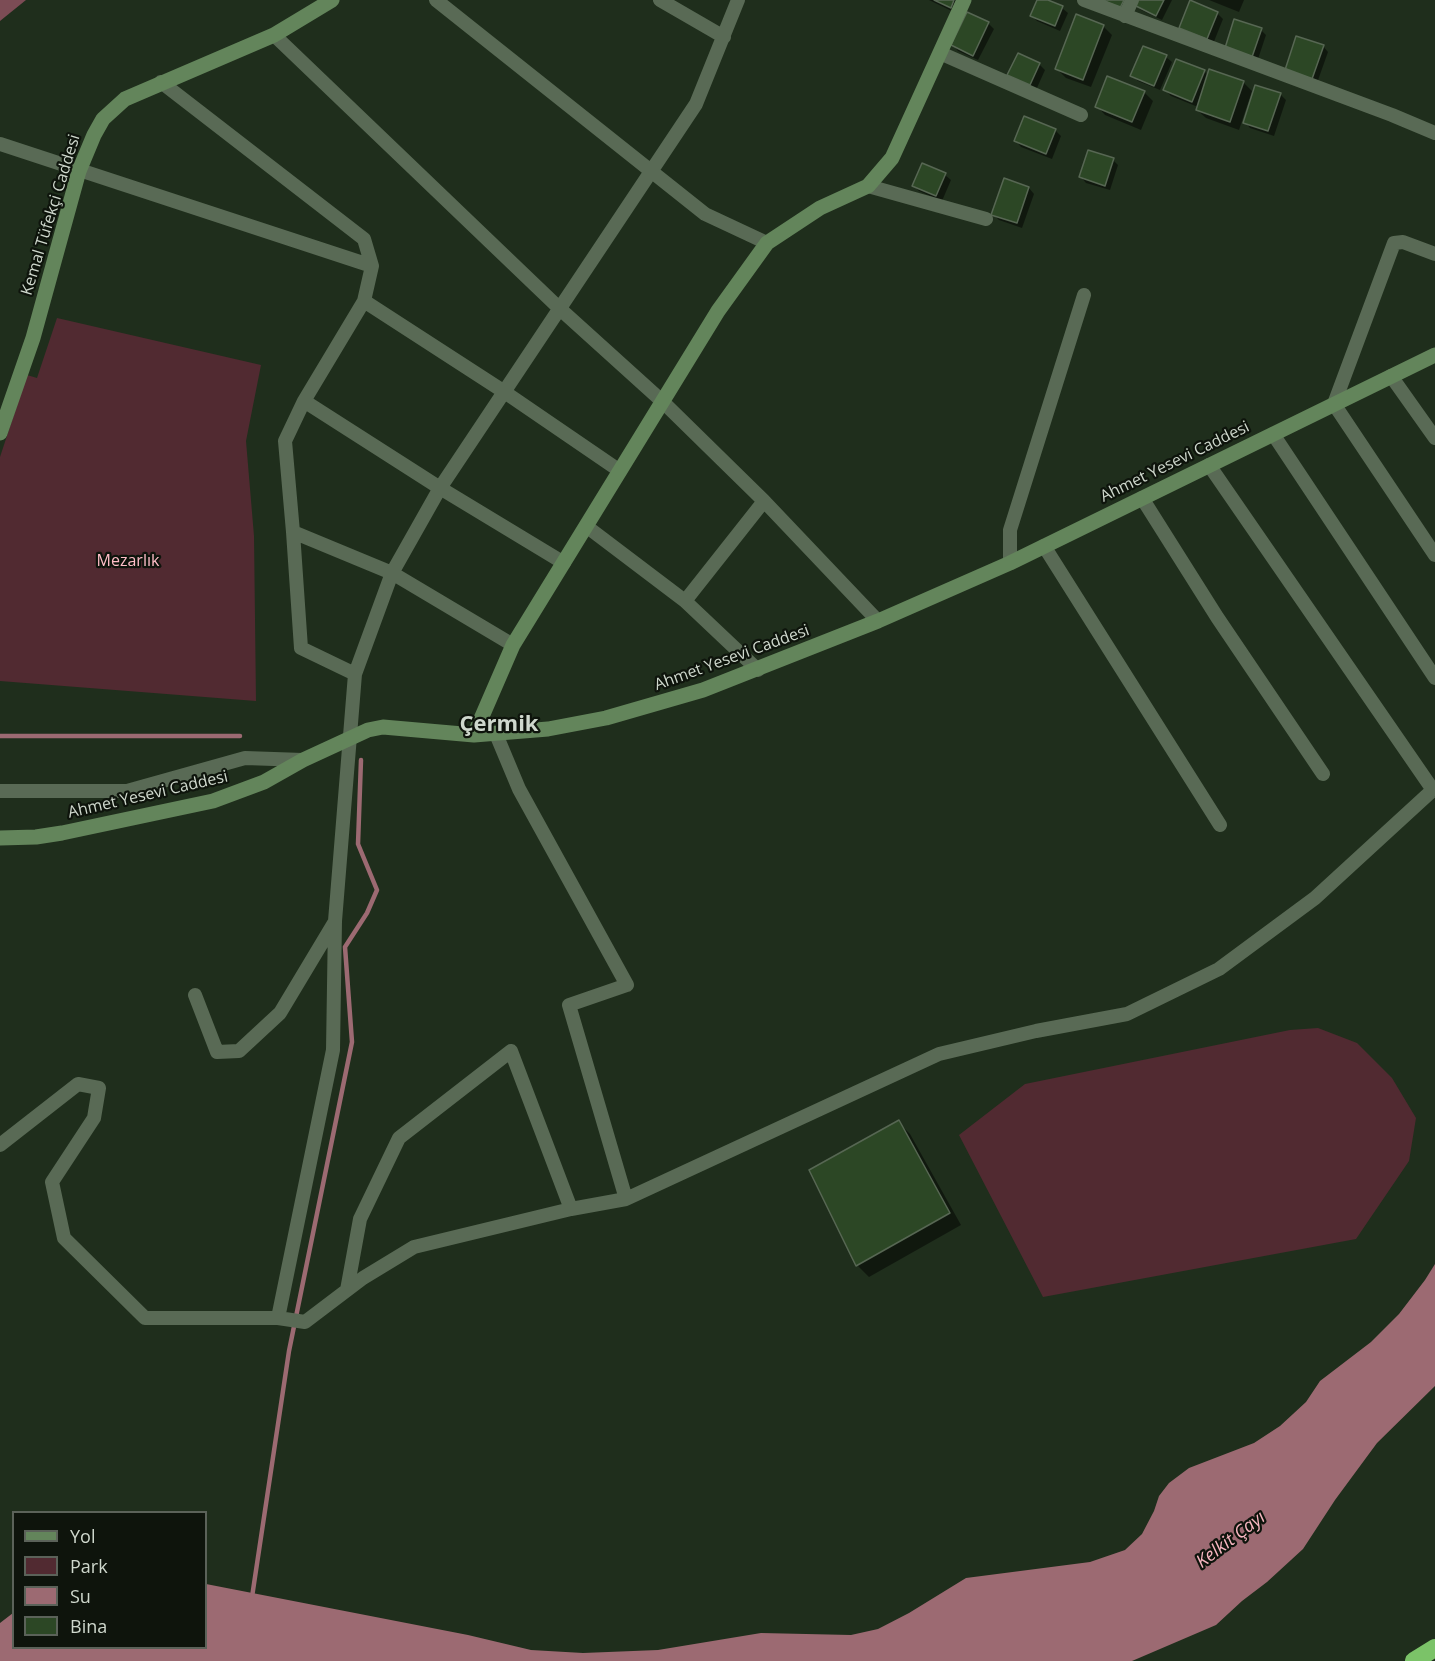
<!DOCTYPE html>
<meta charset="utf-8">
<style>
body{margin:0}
#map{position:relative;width:1435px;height:1661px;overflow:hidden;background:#1f2e1c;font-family:"Open Sans",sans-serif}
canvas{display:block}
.legend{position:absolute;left:12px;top:1511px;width:195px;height:138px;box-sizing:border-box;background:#0e140c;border:2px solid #5b6259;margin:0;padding:8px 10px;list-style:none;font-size:18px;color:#cfd8cd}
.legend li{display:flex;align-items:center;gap:12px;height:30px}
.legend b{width:30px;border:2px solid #5b6259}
</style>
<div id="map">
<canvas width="1435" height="1661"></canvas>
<ul class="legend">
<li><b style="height:8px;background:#63855b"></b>Yol</li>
<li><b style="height:16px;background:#512a31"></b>Park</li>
<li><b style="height:16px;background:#9c6a72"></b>Su</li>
<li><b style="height:16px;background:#2c4725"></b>Bina</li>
</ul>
</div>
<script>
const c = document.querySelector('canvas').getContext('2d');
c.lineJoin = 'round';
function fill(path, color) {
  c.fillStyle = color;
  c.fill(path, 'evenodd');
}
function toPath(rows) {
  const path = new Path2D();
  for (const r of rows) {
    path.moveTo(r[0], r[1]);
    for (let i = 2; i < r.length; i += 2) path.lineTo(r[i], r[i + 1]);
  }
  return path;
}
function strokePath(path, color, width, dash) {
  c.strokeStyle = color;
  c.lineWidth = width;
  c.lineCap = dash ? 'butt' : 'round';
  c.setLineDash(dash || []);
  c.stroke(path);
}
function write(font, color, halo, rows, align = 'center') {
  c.font = font + ' "Open Sans",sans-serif';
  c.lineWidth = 4.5;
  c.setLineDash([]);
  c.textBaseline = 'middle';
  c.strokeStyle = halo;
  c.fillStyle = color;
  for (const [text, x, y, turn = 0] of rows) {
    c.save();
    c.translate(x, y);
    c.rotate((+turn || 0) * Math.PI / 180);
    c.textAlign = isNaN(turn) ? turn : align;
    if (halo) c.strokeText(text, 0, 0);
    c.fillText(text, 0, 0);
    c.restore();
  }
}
fill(toPath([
 [57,318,261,365,246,441,254,536,256,701,0,681,0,457,27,375,37,378],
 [1318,1028,1357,1043,1392,1078,1416,1118,1409,1161,1356,1239,1043,1297,959,1135,1025,1084,1290,1030]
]), '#512a31');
fill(toPath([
 [0,0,26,0,0,21]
]), '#7c4c55');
fill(toPath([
 [1435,1264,1435,1386,1377,1443,1335,1500,1303,1549,1267,1582,1242,1601,1216,1625,1132,1661,0,1661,0,1623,13,1613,14,1648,206,1648,206,1584,468,1635,531,1650,583,1653,658,1650,761,1633,851,1635,878,1629,909,1613,966,1578,1090,1562,1125,1550,1142,1534,1154,1511,1159,1496,1169,1483,1189,1468,1254,1443,1280,1426,1306,1402,1320,1381,1371,1342,1399,1314,1425,1280]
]), '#9c6a72');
fill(toPath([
 [929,0,967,0,960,15],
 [1038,0,1044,0,1062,8,1068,13,1060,31,1037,21,1032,16],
 [1138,0,1172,0,1162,20,1141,10,1136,5],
 [1209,0,1244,0,1239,12],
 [1217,13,1223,19,1213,44,1186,33,1180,28],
 [988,23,994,29,978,60,958,51,953,45],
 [1103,26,1112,35,1091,87,1066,78,1057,69],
 [1261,30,1266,35,1257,62,1232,53],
 [1323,46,1328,52,1317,83,1287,69],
 [1018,55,1039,64,1045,70,1036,90,1015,80,1009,75],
 [1166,57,1172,62,1160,90,1138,81,1132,75],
 [1204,71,1209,76,1243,82,1252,91,1239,130,1206,118,1197,110,1198,107,1171,96,1165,90],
 [1144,92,1153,101,1141,130,1105,115,1097,106],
 [1280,94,1286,100,1274,136,1250,128,1245,122],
 [1025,118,1056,131,1061,136,1052,159,1021,147,1016,141],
 [1113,160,1118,165,1110,190,1086,183,1081,177],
 [945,175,951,180,942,201,919,191,913,185],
 [1005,180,1029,188,1034,194,1022,228,999,220,993,214],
 [898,1122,910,1134,961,1225,869,1277,857,1265]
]), '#0007');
strokePath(toPath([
 [0,736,240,736],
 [252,1597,289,1351,352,1042,345,947,367,913,377,890,358,844,361,760]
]), '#9c6a72', 4.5);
const building = toPath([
 [934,0,954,0,951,8,934,0],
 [1037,0,1048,0,1063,6,1055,26,1030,16,1037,0],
 [1102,0,1124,0,1120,8,1102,0],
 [1136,0,1164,0,1156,16,1134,5,1136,0],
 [1190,0,1218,12,1207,39,1179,28,1190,0],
 [967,12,989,22,973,56,951,45,967,12],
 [1076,14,1104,25,1083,80,1055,69,1076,14],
 [1234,19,1262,28,1252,57,1225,48,1234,19],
 [1296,36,1324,45,1312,79,1285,70,1296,36],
 [1143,46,1167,55,1154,86,1130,76,1143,46],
 [1018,53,1040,63,1030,85,1007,75,1018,53],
 [1176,59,1205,70,1192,102,1163,90,1176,59],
 [1209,69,1244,81,1230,122,1196,110,1209,69],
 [1107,76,1145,91,1132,122,1095,107,1107,76],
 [1255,85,1281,93,1268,131,1243,123,1255,85],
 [1024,116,1056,129,1046,154,1014,141,1024,116],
 [1088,150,1114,158,1105,186,1079,177,1088,150],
 [922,163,946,173,936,196,912,186,922,163],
 [1004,178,1029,187,1017,223,991,215,1004,178],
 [899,1120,950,1213,856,1266,809,1170,899,1120]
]);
fill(building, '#2c4725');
strokePath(building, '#576753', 1.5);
strokePath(toPath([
 [436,0,705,214,767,243],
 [660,0,724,37],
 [1084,0,1392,115,1435,133],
 [1125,16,1132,0],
 [274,35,559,308,663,402,764,501,878,621],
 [940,53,1081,115],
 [161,82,364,239,372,266,364,301,304,401,285,441,293,532,301,648,355,674],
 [0,144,372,266],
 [868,186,986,219],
 [1435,254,1403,242,1394,243,1334,404,1435,555],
 [364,301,503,391,620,471],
 [1391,376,1435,438],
 [304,401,440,488,564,563],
 [1273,434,1435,678],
 [1209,465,1433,790],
 [1142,498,1217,617,1323,774],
 [586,526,685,601,758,670],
 [293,532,392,573,513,645],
 [1044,546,1220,825],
 [1010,563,1010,530,1084,295],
 [685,601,764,501],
 [496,734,519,789,627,985,569,1005,626,1199],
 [0,791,127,791,245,758,303,760],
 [195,995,217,1052,239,1051,280,1013,334,923],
 [0,1145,78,1084,99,1088,94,1118,52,1182,64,1238,145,1318,278,1318,305,1322,363,1278,414,1247,571,1209,626,1199,939,1054,1036,1031,1127,1014,1219,969,1315,898,1435,788],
 [347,1290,360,1219,399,1138,511,1051,571,1209],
 [278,1318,333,1050,335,921,355,674,392,573,440,488,696,104,738,0]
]), '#596a55', 14);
strokePath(toPath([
 [0,433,33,338,79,171,94,135,103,119,125,99,274,35,332,0],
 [474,735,513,645,718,311,767,243,820,208,868,186,892,158,964,0],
 [0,838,36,837,62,833,213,801,264,782,303,760,368,730,383,727,474,735,548,729,606,718,703,690,878,621,1010,563,1435,355]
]), '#63855b', 15);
strokePath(toPath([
 [1414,1661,1435,1648]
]), '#7bc368', 18);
write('16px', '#cfd8cd', '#0e140c', [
 ["Kemal Tüfekçi Caddesi",51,215,-73],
 ["Ahmet Yesevi Caddesi",1175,462,-26],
 ["Ahmet Yesevi Caddesi",732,658,-20],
 ["Ahmet Yesevi Caddesi",148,795,-13]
]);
write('16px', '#ffbec8', '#0e140c', [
 ["Mezarlık",128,561]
]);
write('italic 18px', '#f7b6c0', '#0e140c', [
 ["Kelkit Çayı",1231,1540,-37]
]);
write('bold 22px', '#cfd8cd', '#0e140c', [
 ["Çermik",499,725]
]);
</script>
